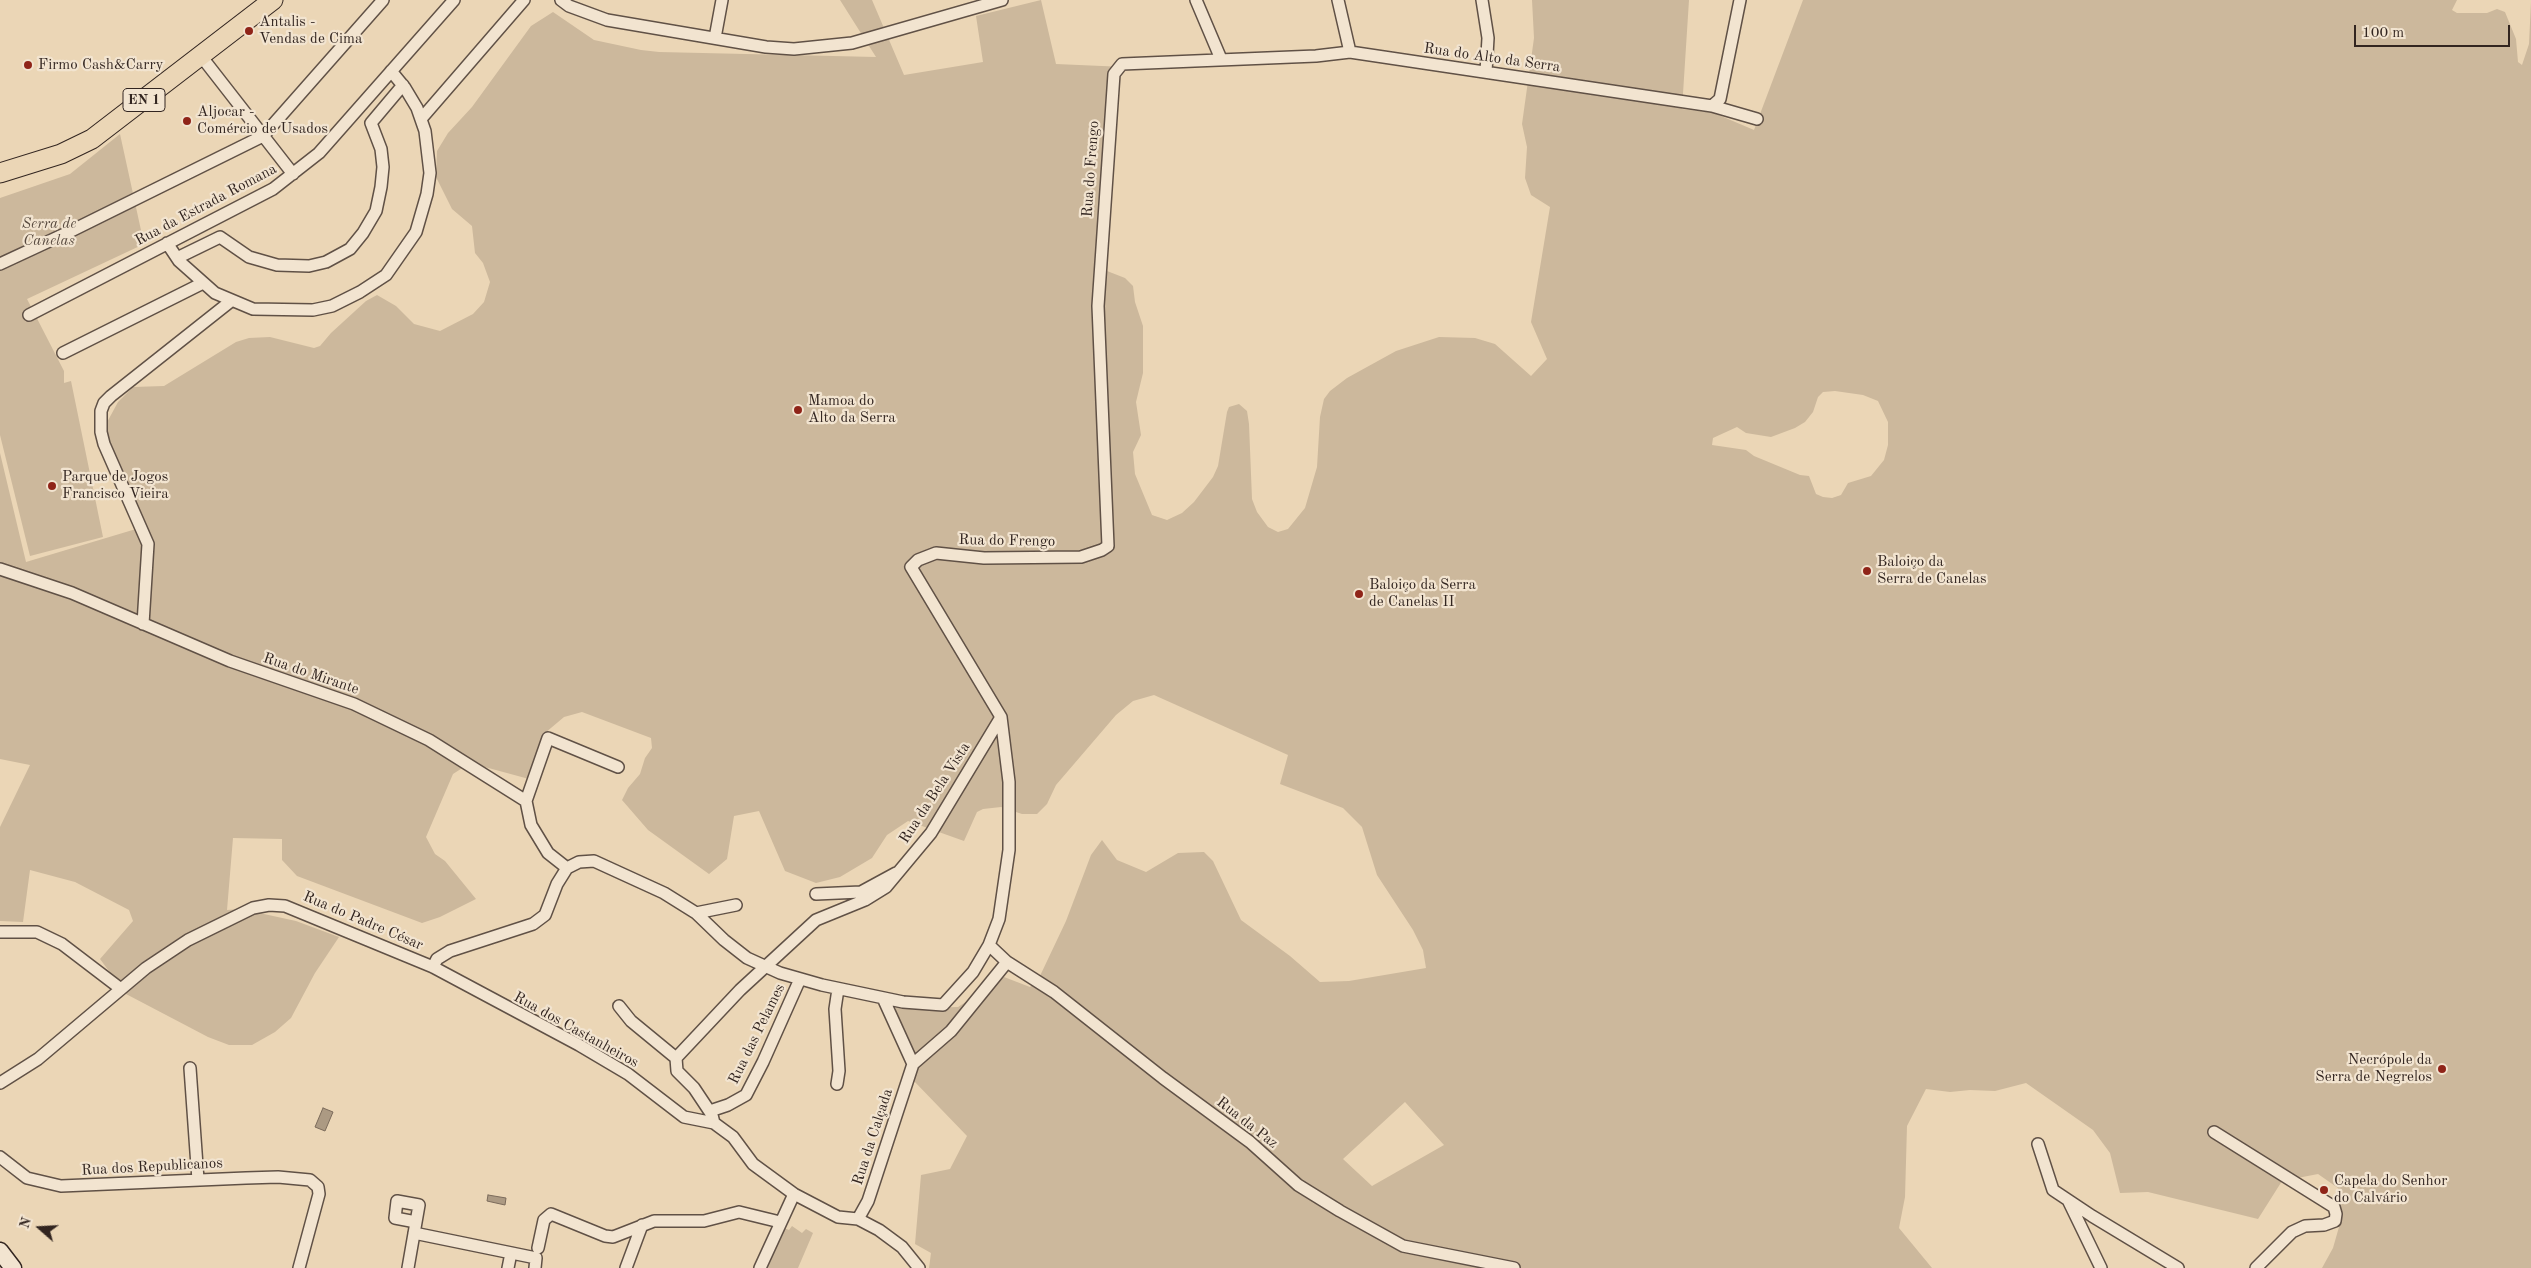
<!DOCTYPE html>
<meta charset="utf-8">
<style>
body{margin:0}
#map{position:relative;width:2531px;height:1268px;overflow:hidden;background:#ebd6b6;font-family:"Old Standard TT",serif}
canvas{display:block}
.north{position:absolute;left:15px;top:1203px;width:50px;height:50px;-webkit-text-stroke:4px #f2e4d0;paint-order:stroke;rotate:289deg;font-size:14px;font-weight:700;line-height:20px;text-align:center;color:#322520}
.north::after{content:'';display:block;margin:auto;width:18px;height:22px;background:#322520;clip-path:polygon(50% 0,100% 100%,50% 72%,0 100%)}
.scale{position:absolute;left:2354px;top:25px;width:156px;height:22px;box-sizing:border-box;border:2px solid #322520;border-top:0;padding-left:6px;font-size:15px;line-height:18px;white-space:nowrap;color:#322520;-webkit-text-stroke:4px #f2e4d0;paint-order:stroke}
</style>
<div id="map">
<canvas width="2531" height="1268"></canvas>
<div class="north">N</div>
<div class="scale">100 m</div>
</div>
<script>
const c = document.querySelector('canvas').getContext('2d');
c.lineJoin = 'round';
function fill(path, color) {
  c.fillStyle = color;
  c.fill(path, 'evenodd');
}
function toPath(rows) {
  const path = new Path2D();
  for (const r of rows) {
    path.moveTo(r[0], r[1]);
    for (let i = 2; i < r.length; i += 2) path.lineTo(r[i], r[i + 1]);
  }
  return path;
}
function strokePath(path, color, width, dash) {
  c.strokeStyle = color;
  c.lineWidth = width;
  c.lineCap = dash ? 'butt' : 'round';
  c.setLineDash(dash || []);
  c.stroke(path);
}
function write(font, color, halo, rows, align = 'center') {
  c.font = font + ' "Old Standard TT",serif';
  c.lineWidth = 4.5;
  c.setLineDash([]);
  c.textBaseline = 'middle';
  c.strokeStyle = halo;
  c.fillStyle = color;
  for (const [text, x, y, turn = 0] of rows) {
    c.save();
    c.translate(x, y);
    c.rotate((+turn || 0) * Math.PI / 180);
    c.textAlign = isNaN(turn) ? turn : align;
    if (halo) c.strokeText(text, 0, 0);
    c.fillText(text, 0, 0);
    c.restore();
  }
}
fill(toPath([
 [840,0,872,0,904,75,983,62,976,16,1041,0,1056,64,1125,67,1119,74,1107,271,1125,278,1133,286,1135,302,1143,326,1143,373,1136,402,1141,435,1133,452,1135,474,1152,515,1167,520,1182,513,1194,502,1213,477,1218,466,1227,412,1229,407,1239,404,1247,411,1249,424,1252,499,1257,512,1268,527,1278,532,1288,529,1305,508,1317,467,1320,417,1324,399,1330,391,1347,378,1396,351,1439,337,1475,338,1495,344,1531,376,1547,359,1531,322,1550,207,1531,195,1525,178,1527,147,1522,124,1534,38,1532,0,1689,0,1682,109,1714,113,1754,130,1803,0,2457,0,2452,10,2457,13,2487,13,2497,9,2505,12,2516,39,2518,62,2522,65,2529,44,2531,2,2531,1268,2322,1268,2333,1248,2341,1220,2338,1188,2318,1174,2282,1181,2258,1219,2148,1192,2120,1193,2110,1153,2093,1130,2026,1083,1995,1091,1970,1090,1950,1092,1926,1089,1907,1126,1905,1197,1899,1228,1932,1268,929,1268,931,1253,915,1244,921,1175,950,1169,967,1136,913,1080,895,1031,896,1006,919,1008,958,1007,1004,977,1030,987,1039,978,1066,921,1091,855,1102,840,1117,860,1146,872,1178,853,1204,852,1213,861,1241,920,1290,956,1320,982,1349,981,1426,968,1423,950,1413,930,1377,875,1362,827,1343,808,1280,784,1288,755,1154,695,1133,701,1116,715,1056,785,1047,804,1037,814,1022,814,1001,807,983,809,977,812,964,841,908,821,887,835,872,858,840,877,816,883,785,871,759,811,734,816,727,859,709,874,648,830,622,800,628,788,640,774,645,758,652,748,651,738,582,712,564,717,545,733,529,779,470,763,453,774,426,837,435,854,445,861,476,899,440,917,422,923,297,876,282,860,282,839,233,838,227,910,241,909,296,921,339,937,315,973,291,1018,275,1032,252,1045,229,1045,208,1037,126,994,100,959,133,921,129,910,75,882,30,870,23,922,0,921,0,827,30,765,0,759,0,453,26,562,146,526,99,444,105,426,118,402,133,387,164,386,236,342,249,338,270,337,314,348,320,346,331,333,366,301,377,295,396,306,414,324,440,331,473,314,484,302,490,282,483,263,475,253,472,226,452,209,436,177,437,151,448,133,472,107,531,26,553,12,594,40,641,50,659,52,876,57],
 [1835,391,1863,395,1878,401,1888,422,1888,445,1884,460,1871,476,1848,483,1841,495,1832,498,1823,497,1816,494,1809,476,1800,475,1754,456,1746,450,1712,445,1713,438,1737,427,1746,433,1771,437,1795,428,1805,422,1813,412,1818,397,1823,392],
 [1405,1102,1444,1145,1372,1186,1343,1159],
 [120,134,144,244,27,299,64,371,64,383,71,381,103,537,30,556,0,435,0,198,70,174],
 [792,1226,802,1233,806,1229,813,1233,798,1268,767,1268,784,1228,789,1230]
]), '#ccb89c');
const water = toPath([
 [323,1108,333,1112,325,1131,315,1127,323,1108],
 [488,1195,506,1198,505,1205,487,1201,488,1195]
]);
fill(water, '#ac9a83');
strokePath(water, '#7b6b5b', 1);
const minor = toPath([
 [561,0,569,6,607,20,766,47,794,49,852,43,1002,0],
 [1196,0,1221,59],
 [1338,0,1350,52],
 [1482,0,1488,38,1486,72],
 [715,38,722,0],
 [201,56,293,174],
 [1712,106,1720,99,1740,0],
 [421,119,524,0],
 [167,243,179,261,215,293,253,309,313,310,332,306,360,292,386,275,416,232,427,194,430,173,425,131,417,108,405,88,391,71],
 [177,258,220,237,249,257,277,265,309,266,326,262,350,249,363,233,376,211,381,187,383,167,381,149,371,123,403,85],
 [0,264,71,231,263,136,383,0],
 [29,315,273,189,319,153,454,0],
 [63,353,203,283],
 [0,569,72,593,230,661,354,704,429,740,526,801,531,825,548,853,567,868],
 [143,624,148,544,104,444,101,432,101,411,104,403,111,396,231,301],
 [526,801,548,738,618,767],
 [816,894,861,892,896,873],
 [696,913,736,905],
 [0,932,37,932,62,944,121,989],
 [989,945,1007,962,1054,992,1163,1078,1250,1142,1298,1185,1340,1211,1403,1246,1514,1268],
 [433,967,437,959,450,951,533,924,545,915,557,884,567,868,579,862,594,861,664,893,696,913,724,940,747,958,780,973,822,985,903,1002,943,1005,973,972,989,945,999,919,1009,850,1009,782,1001,717,911,567,918,560,936,553,984,558,1081,557,1102,550,1108,546,1098,306,1114,74,1122,64,1316,56,1350,52,1712,106,1757,119],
 [619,1006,631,1021,676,1058],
 [913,1064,951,1031,1007,962],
 [190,1068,198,1180],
 [0,1083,38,1059,146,968,188,940,253,908,269,905,285,906,433,967,579,1045,628,1074,684,1117,714,1123,733,1137,753,1164,794,1194,838,1217,858,1219,879,1230,902,1247,919,1268],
 [837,1084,839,1071,835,1009,838,989],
 [710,1111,728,1105,746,1095,763,1062,800,979],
 [714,1123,712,1115,694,1088,677,1071,676,1058,740,990,816,920,865,900,886,887,931,833,1001,717],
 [2214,1132,2334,1207,2336,1214,2335,1221,2324,1225,2305,1226,2292,1232,2256,1268],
 [2038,1144,2053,1190,2092,1216,2178,1268],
 [0,1157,27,1178,61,1186,246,1178,278,1177,310,1180,318,1187,319,1194,299,1268],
 [2069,1202,2101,1268],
 [858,1219,868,1201,913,1064,883,998],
 [414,1233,536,1258,535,1268],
 [538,1248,544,1220,551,1214,605,1236,613,1237,654,1221,704,1221,739,1212,780,1222],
 [408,1268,419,1205,397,1201,395,1218,416,1222],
 [508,1268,511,1253],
 [626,1268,642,1225],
 [760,1268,794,1194]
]);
const secondary = toPath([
 [0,1251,13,1268]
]);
const primary = toPath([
 [0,173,61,154,92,139,273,0]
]);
strokePath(minor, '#605146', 14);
strokePath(secondary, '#322520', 19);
strokePath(primary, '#322520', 21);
strokePath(minor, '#f2e4d0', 11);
strokePath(secondary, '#f2e4d0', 16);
strokePath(primary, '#ebd6b6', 19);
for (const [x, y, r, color] of [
 [249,31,5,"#8f2418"],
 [28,65,5,"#8f2418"],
 [187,121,5,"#8f2418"],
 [798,410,5,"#8f2418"],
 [52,486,5,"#8f2418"],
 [1867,571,5,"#8f2418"],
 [1359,594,5,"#8f2418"],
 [2442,1069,5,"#8f2418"],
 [2324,1190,5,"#8f2418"]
]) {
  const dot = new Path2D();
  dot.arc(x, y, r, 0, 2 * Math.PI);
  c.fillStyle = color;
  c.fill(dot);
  strokePath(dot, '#f2e4d0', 2);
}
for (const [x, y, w] of [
 [144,100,42]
]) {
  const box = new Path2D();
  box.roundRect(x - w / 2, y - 11.5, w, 23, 4);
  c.fillStyle = '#f2e4d0';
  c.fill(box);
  strokePath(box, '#322520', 1);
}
write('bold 14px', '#322520', null, [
 ["EN 1",144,100]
]);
write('15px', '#322520', '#f2e4d0', [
 ["Antalis -",259,22],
 ["Vendas de Cima",259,39],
 ["Firmo Cash&Carry",38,65],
 ["Aljocar -",197,112],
 ["Comércio de Usados",197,129],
 ["Mamoa do",808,401],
 ["Alto da Serra",808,418],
 ["Parque de Jogos",62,477],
 ["Francisco Vieira",62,494],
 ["Baloiço da",1877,562],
 ["Serra de Canelas",1877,579],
 ["Baloiço da Serra",1369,585],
 ["de Canelas II",1369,602],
 ["Necrópole da",2432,1060,"right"],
 ["Serra de Negrelos",2432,1077,"right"],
 ["Capela do Senhor",2334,1181],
 ["do Calvário",2334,1198]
], 'left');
write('15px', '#322520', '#f2e4d0', [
 ["Rua do Alto da Serra",1492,58,8],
 ["Rua do Frengo",1091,169,-86],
 ["Rua da Estrada Romana",206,205,-28],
 ["Rua do Frengo",1007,541,1],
 ["Rua do Mirante",311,674,19],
 ["Rua da Bela Vista",935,793,-57],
 ["Rua do Padre César",363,921,23],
 ["Rua dos Castanheiros",576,1030,29],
 ["Rua das Pelames",757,1034,-64],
 ["Rua da Paz",1247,1123,38],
 ["Rua da Calçada",873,1137,-72],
 ["Rua dos Republicanos",152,1167,-3]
]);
write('italic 15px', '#584a3f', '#f2e4d0', [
 ["Serra de",49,224],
 ["Canelas",49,241]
]);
</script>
